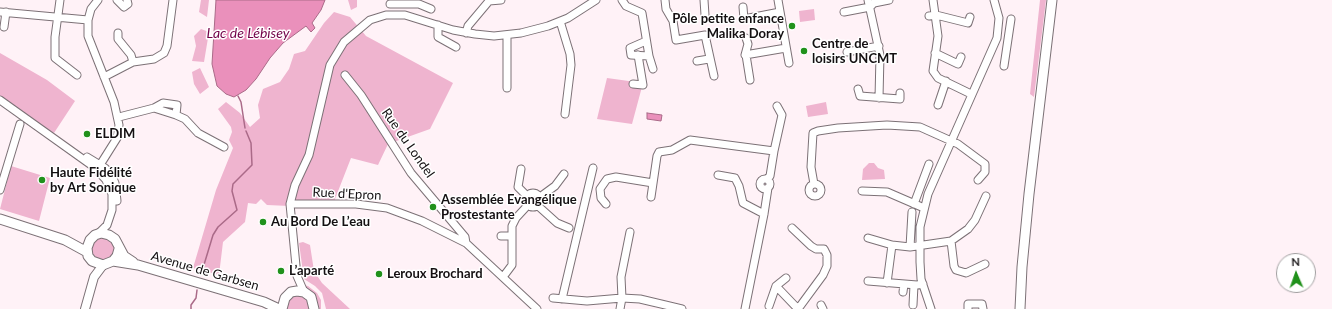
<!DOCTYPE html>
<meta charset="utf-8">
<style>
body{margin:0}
#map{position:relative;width:1332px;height:309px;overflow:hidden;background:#fff2f7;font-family:Lato,sans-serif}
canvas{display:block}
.north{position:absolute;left:1276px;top:253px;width:40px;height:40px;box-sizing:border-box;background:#fff;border:1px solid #a19fa0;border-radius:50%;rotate:358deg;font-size:11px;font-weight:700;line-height:16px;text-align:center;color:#141012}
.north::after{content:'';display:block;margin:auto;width:14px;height:18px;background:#20911b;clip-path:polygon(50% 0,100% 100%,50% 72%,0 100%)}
</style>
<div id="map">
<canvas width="1332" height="309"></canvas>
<div class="north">N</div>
</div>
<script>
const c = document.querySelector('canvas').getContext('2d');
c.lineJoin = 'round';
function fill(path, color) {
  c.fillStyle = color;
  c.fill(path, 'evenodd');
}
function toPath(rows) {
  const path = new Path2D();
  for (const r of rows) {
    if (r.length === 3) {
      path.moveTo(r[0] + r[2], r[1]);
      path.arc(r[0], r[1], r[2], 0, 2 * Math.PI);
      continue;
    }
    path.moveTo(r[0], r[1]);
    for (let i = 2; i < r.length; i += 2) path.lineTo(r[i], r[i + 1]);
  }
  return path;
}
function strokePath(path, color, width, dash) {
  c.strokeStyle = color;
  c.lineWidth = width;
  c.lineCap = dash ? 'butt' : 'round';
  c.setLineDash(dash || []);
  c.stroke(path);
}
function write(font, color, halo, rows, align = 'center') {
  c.font = font + ' Lato,sans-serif';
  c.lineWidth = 3;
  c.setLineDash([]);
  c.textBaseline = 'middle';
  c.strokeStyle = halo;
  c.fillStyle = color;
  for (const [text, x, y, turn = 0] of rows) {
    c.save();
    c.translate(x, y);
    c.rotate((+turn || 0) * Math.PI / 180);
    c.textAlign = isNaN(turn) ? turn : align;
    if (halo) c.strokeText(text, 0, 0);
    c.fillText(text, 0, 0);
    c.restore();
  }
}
fill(toPath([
 [201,0,209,0,207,17,199,12],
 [348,0,357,0,357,7,351,10],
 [1040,0,1046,0,1034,97,1030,94],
 [814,9,815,20,800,22,799,11],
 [334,12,350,17,366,36,453,83,430,129,388,144,378,165,351,158,335,199,334,208,267,205,261,199,256,204,248,203,245,222,223,242,219,275,193,268,216,190,233,148,229,140,232,132,231,127,218,109,226,102,240,113,250,127,260,118,258,105,263,89,280,82,289,69,294,54,305,51,324,23],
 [201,29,209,32,204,62,192,61,196,46,194,36],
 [0,53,47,80,75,101,54,133,0,101],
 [200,68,209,87,200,94,194,84,192,72],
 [607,78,643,83,632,124,597,119],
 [826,102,828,114,808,117,806,106],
 [869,163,874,163,878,168,884,170,885,179,862,180,863,169],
 [11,166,50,178,39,221,0,209],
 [103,249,11],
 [303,242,310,245,314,271,322,283,350,309,326,309,322,293,315,286,304,279,299,243],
 [303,285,308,286,317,293,321,300,321,309,318,309],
 [300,295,307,298,311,309,285,309,286,302,292,296]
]), '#efb4cf');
const water = toPath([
 [216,0,325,0,321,10,312,23,315,28,311,32,306,26,283,43,270,58,256,79,246,90,234,97,226,94,217,86,212,64,216,0],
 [647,113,662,115,661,121,647,119,647,113]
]);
fill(water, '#ea90bb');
strokePath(water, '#aa6a88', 1);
strokePath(toPath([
 [238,96,241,102,245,128],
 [203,268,213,235,218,227,237,210,232,191,233,184,252,165,251,143,246,131],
 [191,309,191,305,196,298,197,290]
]), '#aa6a88', 1.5);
const minor = toPath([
 [60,0,55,37,55,58,77,75],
 [98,0,91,9,88,20,88,36,114,102,119,125,117,138,100,165],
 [117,0,124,7,128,4,127,0],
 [622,0,626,6,642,13,649,56,631,55,630,48,646,41],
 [665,0,666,9,673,21,676,40,705,35,714,76],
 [704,0,705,15],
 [778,0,789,63],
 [868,0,880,55,879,98],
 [933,0,938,36,933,71,938,78,971,94],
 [390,4,419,4,431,9],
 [743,7,744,19,780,12],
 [0,12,88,20],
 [844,12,870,7,874,3,889,0],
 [929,16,936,15,968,23,970,17],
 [560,21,570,54,571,65,565,114],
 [438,25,438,37,456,47],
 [4,27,6,12],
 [118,33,118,39,131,55,133,62],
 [466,33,468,26,489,1,501,0],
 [746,38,748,44,745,55,786,48],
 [847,52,879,46],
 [935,53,958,64,961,57],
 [746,55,750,80],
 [649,56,653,69],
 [697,61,709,59],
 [1004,66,1011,19],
 [345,75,361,95,411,173,465,237,466,243],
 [104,77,133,62,154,59,164,53,167,46,173,0],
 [633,84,643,85,638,55],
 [507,88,507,35],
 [858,89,860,96,900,99,900,93],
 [0,100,94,167,106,180,112,194,112,210,107,225,98,234],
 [938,105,946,81],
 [154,108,176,115],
 [119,117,154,108,163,103,177,105,176,115,185,119,198,133,224,147],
 [87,157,105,168,111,174,115,183,117,201],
 [521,169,518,187,527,196],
 [718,175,735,178,739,186,743,203,764,214],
 [765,184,5],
 [767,179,770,176,774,151],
 [815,190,6],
 [814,184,811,167,813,133,818,131,838,128,887,125,920,127,958,144,985,164,985,172,978,180],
 [0,190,20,124],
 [862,191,887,192,924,208],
 [533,200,7],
 [540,197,555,186,564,174],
 [651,197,657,156,659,152,672,150,690,140,774,151,782,115,777,106],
 [290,204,356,204,387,208,422,221,466,243,537,309],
 [606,204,601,198,600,189,607,179,616,177,653,183],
 [914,204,929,164],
 [537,205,557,223,569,228],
 [792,228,811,246,816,249,824,249,827,255,827,266,823,275,798,309],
 [501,236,511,236],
 [868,238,892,245,910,247,951,241,968,229,975,220,986,196],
 [951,241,954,266,956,270,966,273,985,264],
 [910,247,912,212],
 [503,277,512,265,512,226,516,218,528,205],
 [868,281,917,285,923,284],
 [887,283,892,245],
 [776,286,786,278],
 [304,292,297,276,290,204,295,185,309,155,330,65,344,42,370,20,386,15,405,15,453,30,475,34,494,36,521,33,548,26,568,18,596,0],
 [903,292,904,284],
 [553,298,587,301,622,298,640,299,682,309],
 [562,299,593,168],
 [821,305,823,309],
 [913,305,914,285],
 [769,306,776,286,798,309],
 [620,309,622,298,621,277,630,232],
 [745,309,764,214,768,188],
 [931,309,921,279,920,262,920,227,928,194,997,38,999,18,994,0],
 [968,309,968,304,982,304,983,309]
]);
const tertiary = toPath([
 [85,309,94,277,103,265]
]);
const secondary = toPath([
 [0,219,65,240,87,252],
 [119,249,117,256,113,261,103,265,92,261,88,256,87,248,90,240,95,235,101,233,109,235,115,239,124,256,133,262],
 [113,261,138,265,264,302,279,309],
 [282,309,285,298,291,292,297,291,304,292,311,297,314,309],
 [1020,309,1022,267,1029,194,1052,0]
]);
strokePath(minor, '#7c7176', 9);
strokePath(tertiary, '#7c7176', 10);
strokePath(secondary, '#7c7176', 11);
strokePath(minor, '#fff', 7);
strokePath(tertiary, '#fff', 8);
strokePath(secondary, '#fff', 9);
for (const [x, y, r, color] of [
 [792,26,4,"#20911b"],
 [804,51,4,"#20911b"],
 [87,134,4,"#20911b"],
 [42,180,4,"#20911b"],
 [433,207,4,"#20911b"],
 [263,222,4,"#20911b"],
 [281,271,4,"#20911b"],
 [379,274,4,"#20911b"]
]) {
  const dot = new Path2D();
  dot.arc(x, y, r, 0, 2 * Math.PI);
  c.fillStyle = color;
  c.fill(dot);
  strokePath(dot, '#fff', 1.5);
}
write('bold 13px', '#141012', '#fff', [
 ["Pôle petite enfance",784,19,"right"],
 ["Malika Doray",784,34,"right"],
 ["Centre de",812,44],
 ["loisirs UNCMT",812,59],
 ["ELDIM",95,134],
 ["Haute Fidélité",50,173],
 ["by Art Sonique",50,188],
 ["Assemblée Evangélique",441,200],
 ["Prostestante",441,215],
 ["Au Bord De L’eau",271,222],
 ["L’aparté",289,271],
 ["Leroux Brochard",387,274]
], 'left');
write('13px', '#141012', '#fff', [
 ["Rue du Londel",408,143,55],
 ["Rue d'Epron",347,194,3],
 ["Avenue de Garbsen",205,271,16]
]);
write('italic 14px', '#720249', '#fff', [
 ["Lac de Lébisey",248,33]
]);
</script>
